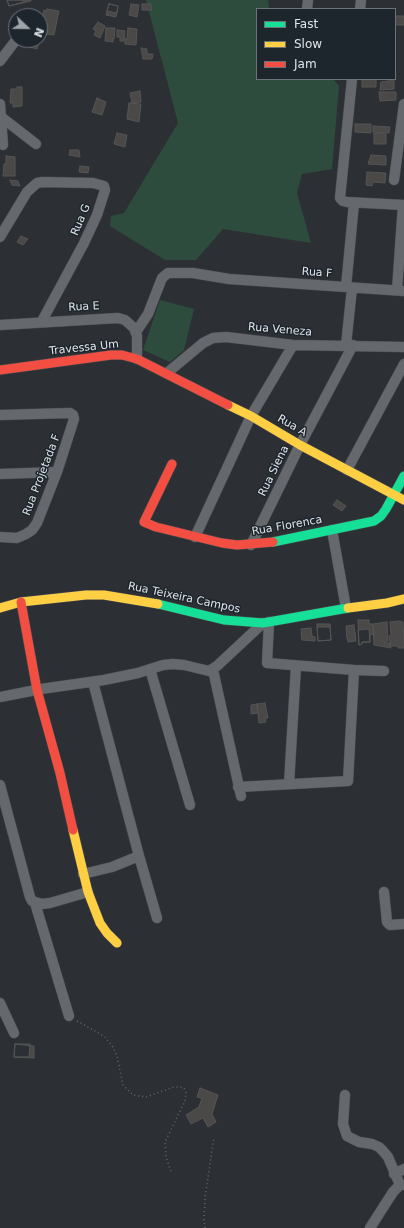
<!DOCTYPE html>
<style>
body{margin:0}
#map{position:relative;width:404px;height:1228px;overflow:hidden;background:#2c3034;font-family:"DejaVu Sans",sans-serif}
canvas{display:block}
.legend{position:absolute;left:256px;top:8px;width:140px;height:72px;box-sizing:border-box;background:#1e262d;border:1px solid #6b7278;margin:0;padding:5px 7px;list-style:none;font-size:12px;color:#dee4e8}
.legend li{display:flex;align-items:center;gap:8px;height:20px}
.legend b{width:20px;border:1px solid #6b7278}
.north{position:absolute;left:8px;top:8px;width:40px;height:40px;box-sizing:border-box;background:#1e262d;border:1px solid #6b7278;border-radius:50%;rotate:112deg;font-size:11px;font-weight:700;line-height:16px;text-align:center;color:#dee4e8}
.north::after{content:'';display:block;margin:auto;width:14px;height:18px;background:#a0a5a9;clip-path:polygon(50% 0,100% 100%,50% 72%,0 100%)}
</style>
<div id="map">
<canvas width="404" height="1228"></canvas>
<ul class="legend">
<li><b style="height:5px;background:#16e098"></b>Fast</li>
<li><b style="height:5px;background:#ffcf43"></b>Slow</li>
<li><b style="height:5px;background:#f24e42"></b>Jam</li>
</ul>
<div class="north">N</div>
</div>
<script>
const c = document.querySelector('canvas').getContext('2d');
c.lineJoin = 'round';
function fill(path, color) {
  c.fillStyle = color;
  c.fill(path, 'evenodd');
}
function toPath(rows) {
  const path = new Path2D();
  for (const r of rows) {
    path.moveTo(r[0], r[1]);
    for (let i = 2; i < r.length; i += 2) path.lineTo(r[i], r[i + 1]);
  }
  return path;
}
function strokePath(path, color, width, dash) {
  c.strokeStyle = color;
  c.lineWidth = width;
  c.lineCap = dash ? 'butt' : 'round';
  c.setLineDash(dash || []);
  c.stroke(path);
}
function write(font, color, halo, rows, align = 'center') {
  c.font = font + ' "DejaVu Sans",sans-serif';
  c.lineWidth = 3;
  c.setLineDash([]);
  c.textBaseline = 'middle';
  c.strokeStyle = halo;
  c.fillStyle = color;
  for (const [text, x, y, turn = 0] of rows) {
    c.save();
    c.translate(x, y);
    c.rotate((+turn || 0) * Math.PI / 180);
    c.textAlign = isNaN(turn) ? turn : align;
    if (halo) c.strokeText(text, 0, 0);
    c.fillText(text, 0, 0);
    c.restore();
  }
}
fill(toPath([
 [146,0,268,0,269,9,257,9,257,79,333,79,339,86,332,169,302,174,297,193,311,243,223,229,196,260,165,260,110,226,111,216,124,213,178,123],
 [160,300,194,309,184,350,170,362,143,350]
]), '#2d4c3e');
const building = toPath([
 [7,0,23,0,24,2,9,6,7,0],
 [7,0,31,0,31,1,9,6,7,0],
 [109,4,118,6,116,17,106,15,109,4],
 [109,4,118,6,117,13,107,11,109,4],
 [131,4,139,5,137,17,129,15,131,4],
 [142,4,151,4,152,10,142,10,142,4],
 [47,9,59,11,54,35,44,34,45,31,43,31,45,20,42,20,44,10,47,11,47,9],
 [395,16,404,16,404,25,395,25,395,16],
 [98,22,105,26,100,38,94,35,96,31,93,29,98,22],
 [106,28,115,28,114,39,113,39,113,42,105,41,106,28],
 [128,28,137,29,136,45,125,44,125,39,127,39,128,28],
 [117,30,125,31,124,41,120,41,120,37,117,37,117,30],
 [32,40,40,40,37,49,30,47,32,40],
 [141,48,147,49,147,54,153,54,152,59,143,59,141,48],
 [362,79,376,79,376,87,362,87,362,79],
 [389,79,394,79,394,89,380,90,381,82,389,81,389,79],
 [17,87,22,87,22,106,13,107,13,103,10,103,11,89,17,89,17,87],
 [140,91,141,102,132,103,130,93,140,91],
 [379,92,396,92,396,100,380,101,379,92],
 [97,98,106,102,102,115,92,112,97,98],
 [129,103,141,104,139,122,127,119,129,103],
 [355,124,371,124,371,133,355,132,355,124],
 [373,126,390,127,389,133,373,132,373,126],
 [117,133,127,135,125,147,114,144,117,133],
 [374,133,386,134,386,144,374,144,374,133],
 [70,150,79,150,80,157,69,155,70,150],
 [371,155,386,156,386,165,368,164,371,155],
 [6,156,15,157,15,176,3,176,4,164,6,164,6,156],
 [80,166,89,167,88,173,79,172,80,166],
 [367,172,386,173,385,183,373,182,372,186,366,185,367,172],
 [10,180,18,181,20,186,12,185,10,180],
 [21,236,28,239,23,245,17,242,21,236],
 [337,500,346,506,342,511,333,505,337,500],
 [358,620,369,620,369,624,373,624,374,634,370,635,370,642,362,642,362,644,359,645,358,620],
 [400,621,400,622,403,622,404,648,398,648,398,646,390,646,390,643,389,636,391,635,390,622,400,621],
 [387,622,388,641,385,642,384,643,390,643,391,648,374,645,373,624,387,622],
 [317,624,330,624,331,640,318,641,317,624],
 [354,625,356,641,348,642,348,639,347,639,346,626,354,625],
 [317,627,330,627,331,640,318,641,317,627],
 [311,628,312,636,315,637,315,641,302,640,301,629,311,628],
 [369,629,370,642,362,642,362,644,359,645,358,630,369,629],
 [265,703,268,718,265,718,266,722,259,723,257,704,265,703],
 [257,704,258,713,251,714,251,705,257,704],
 [15,1044,30,1044,29,1057,14,1057,15,1044],
 [15,1044,34,1046,34,1058,14,1057,15,1044],
 [200,1088,218,1095,212,1114,216,1122,208,1127,203,1118,191,1124,186,1115,199,1107,202,1098,197,1097,200,1088]
]);
fill(building, '#4b4947');
strokePath(building, '#545455', 1);
const street = toPath([
 [307,9,308,0],
 [360,9,361,0],
 [0,61,16,40],
 [352,79,340,198,343,201,347,202,404,205],
 [0,104,3,145],
 [0,116,36,144],
 [394,180,404,104],
 [0,237,27,192,37,183,42,182,93,183,104,186,105,190,97,215,84,243,42,321],
 [346,287,354,203],
 [397,290,403,205],
 [0,325,118,318,125,320,134,328,137,336,137,359],
 [136,332,148,314,162,278,168,273,193,273,229,279,404,291],
 [346,345,352,288],
 [167,373,203,343,213,338,226,337,293,345,404,347],
 [0,415,70,413,73,415,74,419,57,472,37,523,32,530,26,534,17,538,0,537],
 [347,470,404,364],
 [0,474,57,472],
 [332,530,346,608],
 [195,537,251,416,293,345],
 [251,545,300,445,353,345],
 [269,622,267,663,354,670,384,671],
 [150,669,190,805],
 [213,670,241,796],
 [0,697,41,689,104,680,138,673,163,665,173,664,184,665,209,671,217,666,263,623],
 [289,784,296,666],
 [0,785,30,897,32,901,42,904,50,903,88,892],
 [238,787,348,781,354,670],
 [139,856,157,918],
 [83,874,112,867,139,856,93,682],
 [384,892,387,922,390,925,404,924],
 [35,903,69,1016],
 [0,1003,14,1033],
 [345,1095,343,1124,347,1136,359,1142,372,1144,379,1147,383,1151,388,1157,400,1185],
 [394,1174,404,1169],
 [370,1228,393,1192,400,1185,404,1185]
]);
const fast = toPath([
 [273,542,374,521,381,516,386,509,404,476],
 [158,604,224,620,263,623,348,608]
]);
const slow = toPath([
 [228,405,251,416,300,445,404,500],
 [0,608,21,602,86,595,104,595,158,604],
 [348,608,387,603,404,599],
 [73,830,88,892,100,923,107,933,117,943]
]);
const jam = toPath([
 [0,370,111,355,122,355,137,359,228,405],
 [172,464,144,522,156,527,222,543,237,545,273,542],
 [21,602,37,690,60,773,73,830]
]);
strokePath(street, '#494d50', 11);
strokePath(fast, '#494d50', 10);
strokePath(slow, '#494d50', 10);
strokePath(jam, '#494d50', 10);
strokePath(toPath([
 [77,1021,104,1036,113,1047,117,1056,123,1085,133,1095,146,1097,174,1087,180,1087,184,1088,186,1092,185,1101,165,1142,166,1157,171,1172],
 [205,1228,204,1220,205,1198,214,1137]
]), '#64686b', 1.5, [1, 3]);
strokePath(street, '#65696d', 10);
strokePath(fast, '#16e098', 9);
strokePath(slow, '#ffcf43', 9);
strokePath(jam, '#f24e42', 9);
write('11px', '#dee4e8', '#1e262d', [
 ["Rua G",81,220,-67],
 ["Rua F",317,273,4],
 ["Rua E",84,307,-3],
 ["Rua Veneza",280,330,5],
 ["Travessa Um",84,348,-6],
 ["Rua A",292,426,30],
 ["Rua Siena",274,471,-64],
 ["Rua Projetada F",42,475,-69],
 ["Rua Florenca",287,526,-10],
 ["Rua Teixeira Campos",184,598,12]
]);
</script>
